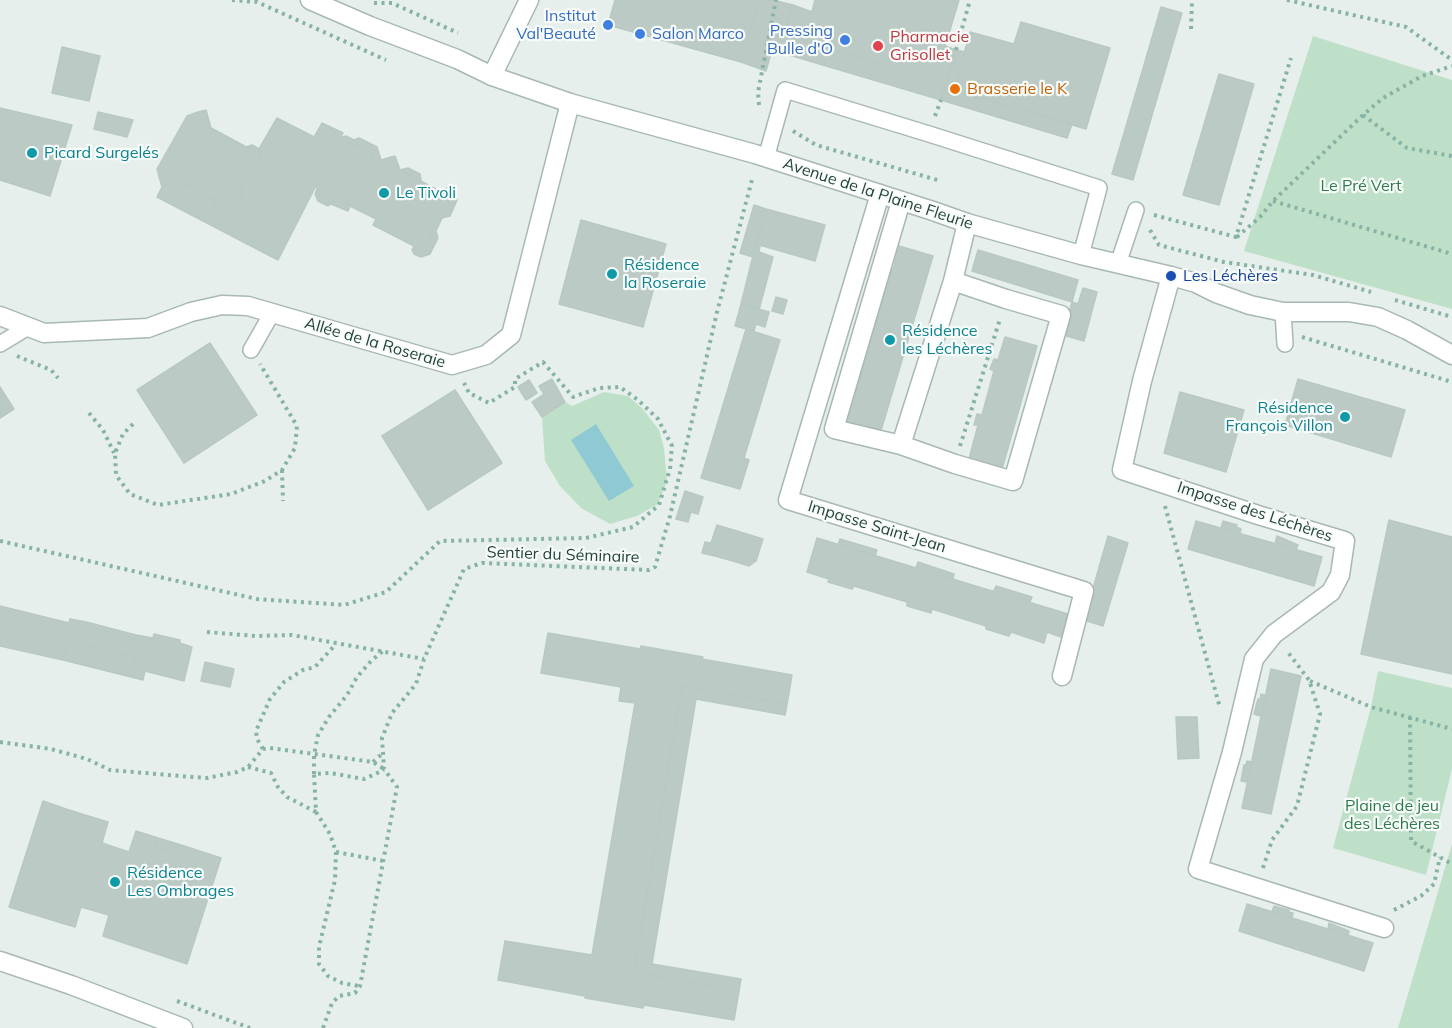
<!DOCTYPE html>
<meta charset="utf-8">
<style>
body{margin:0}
canvas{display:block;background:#e6efeb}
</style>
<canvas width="1452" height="1028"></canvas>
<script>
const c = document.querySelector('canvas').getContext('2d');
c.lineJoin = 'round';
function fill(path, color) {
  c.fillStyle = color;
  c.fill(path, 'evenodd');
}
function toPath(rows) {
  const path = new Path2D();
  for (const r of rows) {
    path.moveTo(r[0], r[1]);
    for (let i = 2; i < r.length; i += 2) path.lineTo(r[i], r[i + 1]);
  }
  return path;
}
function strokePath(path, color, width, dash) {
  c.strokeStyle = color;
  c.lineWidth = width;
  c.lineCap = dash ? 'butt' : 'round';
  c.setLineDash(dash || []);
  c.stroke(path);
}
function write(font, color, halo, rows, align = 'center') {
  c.font = font + ' Mulish,sans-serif';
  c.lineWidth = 4.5;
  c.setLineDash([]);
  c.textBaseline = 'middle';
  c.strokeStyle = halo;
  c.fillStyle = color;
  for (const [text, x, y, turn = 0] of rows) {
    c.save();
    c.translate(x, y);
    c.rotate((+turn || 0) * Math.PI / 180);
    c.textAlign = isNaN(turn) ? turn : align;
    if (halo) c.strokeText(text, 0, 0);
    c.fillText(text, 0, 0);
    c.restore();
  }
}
fill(toPath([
 [1313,36,1452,80,1452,309,1244,251],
 [552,379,565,402,572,406,604,392,628,396,642,408,659,430,664,448,667,481,658,504,637,516,610,524,581,508,560,486,545,461,542,417,532,402,544,394,539,386],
 [1378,671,1452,688,1452,769,1426,875,1333,848,1371,707],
 [1452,844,1452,1028,1398,1028]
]), '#bfe0c8');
fill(toPath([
 [596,424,634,486,609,501,571,440]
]), '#8ec9d4');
const building = toPath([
 [615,0,759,0,741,62,608,25,615,0],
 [759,0,773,0,793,5,779,52,772,50,766,71,741,62,759,0],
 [815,0,959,0,944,50,900,37,885,65,804,41,815,0],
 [793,5,812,12,804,41,885,65,900,37,944,50,945,46,956,50,941,100,779,52,793,5],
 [1161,7,1182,13,1133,180,1112,174,1161,7],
 [1021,22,1110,48,1086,129,954,90,970,32,1014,44,1021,22],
 [62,47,100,56,89,101,52,93,62,47],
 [956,50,965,52,954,90,1072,124,1067,138,941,100,956,50],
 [1219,74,1254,84,1219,205,1183,195,1219,74],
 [0,108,72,125,50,196,0,180,0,108],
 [206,110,211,128,204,130,198,112,206,110],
 [98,112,133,120,127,137,94,129,98,112],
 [198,112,204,130,211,128,252,150,254,159,249,168,239,172,233,184,235,194,231,201,223,204,181,182,179,175,160,180,157,169,187,116,198,112],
 [277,118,314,137,322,123,343,133,278,260,157,197,162,187,181,182,215,200,213,203,216,208,225,212,235,209,242,195,240,188,247,176,254,172,261,159,259,149,277,118],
 [346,136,354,140,359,138,377,147,381,160,395,156,400,170,390,173,387,167,381,168,379,164,375,165,370,152,359,145,356,147,340,138,346,136],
 [340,138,356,147,359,145,370,152,375,165,379,164,381,168,387,167,390,173,400,170,447,195,450,202,446,212,436,215,429,228,432,238,428,246,420,249,373,225,376,219,350,206,347,201,340,197,334,199,317,189,316,186,340,138],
 [252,145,259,149,261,159,254,172,247,176,240,188,242,195,235,209,225,212,216,208,213,203,215,200,223,204,231,201,235,194,233,184,239,172,249,168,254,159,252,150,246,147,252,145],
 [408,168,420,174,421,181,400,170,408,168],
 [179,175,181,182,162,187,160,180,179,175],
 [446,188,454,192,457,200,450,216,442,218,436,231,438,238,430,254,421,257,414,254,412,250,414,246,420,249,428,246,432,238,429,228,436,215,446,212,450,202,447,195,441,192,446,188],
 [317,189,334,199,331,204,328,206,318,201,315,194,317,189],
 [340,197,347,201,350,206,348,211,331,204,334,199,340,197],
 [754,205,766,209,753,257,740,253,754,205],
 [766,209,825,225,815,261,756,244,766,209],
 [581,220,666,244,643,327,559,304,581,220],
 [756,244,760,246,759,252,773,257,759,310,741,304,756,244],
 [899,246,933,256,880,434,847,424,857,390,853,388,856,378,860,379,873,335,869,334,872,323,876,324,889,280,885,279,888,268,893,270,899,246],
 [978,250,1078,280,1072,302,972,271,978,250],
 [1083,288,1097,292,1084,341,1063,335,1072,302,1078,304,1083,288],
 [776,297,787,300,783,314,772,311,776,297],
 [741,304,769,312,765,327,756,324,754,331,735,326,741,304],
 [746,329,780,340,744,458,749,460,740,489,701,478,746,329],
 [1005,337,1037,346,1002,469,969,459,978,425,974,425,977,414,982,415,994,371,990,369,994,359,998,360,1005,337],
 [210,343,257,415,184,463,137,390,210,343],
 [552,379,565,402,542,417,532,402,544,394,539,386,552,379],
 [1298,379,1405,410,1391,457,1285,425,1298,379],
 [529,380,537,393,526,400,518,387,529,380],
 [0,387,14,409,0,418,0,387],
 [455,390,502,463,428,510,382,436,455,390],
 [1180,392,1244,410,1226,472,1164,453,1180,392],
 [685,491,703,497,698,514,691,512,688,522,676,519,685,491],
 [1389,520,1452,537,1452,674,1361,654,1389,520],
 [1196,521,1322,557,1314,586,1188,549,1196,521],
 [1223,521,1237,525,1236,527,1241,529,1240,533,1221,528,1223,521],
 [717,525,763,539,756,561,749,566,733,561,735,556,717,550,715,556,702,553,705,542,711,543,717,525],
 [1108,536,1128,543,1103,626,1084,620,1108,536],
 [1277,536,1298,545,1296,550,1275,544,1277,536],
 [817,538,1068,614,1061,637,1047,632,1044,643,1011,632,1009,636,986,629,986,626,932,609,931,613,907,606,907,602,854,586,852,589,828,582,829,579,807,572,817,538],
 [840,539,877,550,875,556,838,545,840,539],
 [717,550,735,556,733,561,715,556,717,550],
 [918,562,954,574,953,579,916,568,918,562],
 [996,586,1032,597,1030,602,994,591,996,586],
 [0,606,69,623,70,619,86,622,85,626,135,639,136,635,153,638,154,634,180,640,180,643,192,647,184,681,145,671,143,680,131,677,136,657,67,640,63,660,0,646,0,606],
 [86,622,136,635,135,639,85,626,86,622],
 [548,633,640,649,641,646,703,657,702,659,792,675,787,704,682,686,634,972,739,991,734,1020,644,1005,643,1008,585,998,585,996,498,980,505,941,592,955,635,703,619,701,621,687,541,673,548,633],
 [67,640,136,657,131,677,63,660,67,640],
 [205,662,234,669,230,687,201,681,205,662],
 [1271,669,1301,676,1271,814,1242,808,1271,669],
 [682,686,787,704,785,715,696,699,652,964,741,979,739,991,634,972,682,686],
 [1261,694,1266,696,1261,716,1254,714,1258,699,1260,700,1261,694],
 [1176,717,1197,717,1199,758,1178,759,1176,717],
 [1247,761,1252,762,1247,782,1241,781,1244,765,1246,765,1247,761],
 [43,801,66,809,63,817,83,823,85,815,108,822,102,843,129,852,136,831,158,838,156,847,176,853,178,844,221,858,187,964,103,936,109,915,81,907,75,927,9,907,43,801],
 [66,809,85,815,83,823,63,817,66,809],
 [158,838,178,844,176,853,156,847,158,838],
 [1247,904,1373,943,1364,971,1239,931,1247,904],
 [1274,906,1289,910,1289,912,1293,913,1292,918,1272,912,1274,906],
 [1329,923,1349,931,1348,935,1328,929,1329,923]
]);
fill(building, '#bbcac4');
strokePath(building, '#b8c9c2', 1.5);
const service = toPath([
 [766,158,785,90,929,134,1099,188,1081,255],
 [1118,264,1136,210],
 [1283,312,1285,344],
 [0,344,28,327],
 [251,350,272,313]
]);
const minor = toPath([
 [492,76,529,0],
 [880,194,788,500,1084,591,1062,676],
 [901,201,834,429,901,445,953,281,967,223],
 [1171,276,1142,381,1122,470,1258,515,1345,541,1340,575,1331,592,1274,634,1254,659,1232,752,1198,869,1384,928],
 [0,316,44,333,148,328,191,312,222,305,248,306,452,365,486,355,511,335,570,103],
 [901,445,955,464,1013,481,1061,315,1006,299,953,281],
 [0,961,71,985,183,1028]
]);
const tertiary = toPath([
 [310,0,370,26,457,59,492,76,570,103,755,154,933,211,967,223,1081,255,1171,276,1196,283,1216,293,1250,305,1283,312,1349,312,1378,317,1407,330,1452,355]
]);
strokePath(service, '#a8b8b2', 18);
strokePath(minor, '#a8b8b2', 21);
strokePath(tertiary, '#a8b8b2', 21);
strokePath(toPath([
 [232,0,257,2,386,60],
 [1287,0,1406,27,1452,60],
 [374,3,392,3,458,33],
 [1191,29,1192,0],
 [956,50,970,0],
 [759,105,758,92,776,0],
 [1363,115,1407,148,1452,156],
 [935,116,941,100],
 [793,131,816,145,941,181],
 [1273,201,1452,254],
 [1154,215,1236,237,1291,58],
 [1150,230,1159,245,1224,262,1313,275,1371,292],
 [1237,237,1260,217,1273,201,1363,115,1383,98,1422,76,1452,66],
 [1395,300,1452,317],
 [1302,337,1452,382],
 [17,356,51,370,58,378],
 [89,413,103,430,114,453],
 [133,424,123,434,115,453,116,475,130,494,158,505,231,494,265,481,282,470,295,448,297,426,260,364],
 [960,446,1000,319],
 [282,470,283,501],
 [1165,506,1220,708],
 [0,541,257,599,344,605,386,592,440,541,586,538,633,527,659,505,670,469,672,446,658,419,638,400,620,387,599,388,573,397,543,362,515,379,515,387,489,403,469,393,464,383],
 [207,632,255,636,292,635,424,659],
 [1310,681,1371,707,1452,729],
 [1410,717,1411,841,1452,864],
 [0,742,51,749,87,759,110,770,180,776,207,778,237,772,248,767,263,749,270,748,373,762,384,769],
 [263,749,257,739,256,731,270,699,284,682,303,670,315,667,336,644],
 [373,762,383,753],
 [248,767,271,773,278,787,287,797,316,812,314,774,330,773,364,779,384,770],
 [314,774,314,755,318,735,329,717,347,695,357,677,371,661,383,651],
 [316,812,330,834,336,852,335,880,319,947,319,964,328,976,342,983,359,986],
 [336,852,384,861],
 [1263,868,1272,840,1297,806,1320,714,1309,680,1287,651],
 [1394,910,1421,896,1434,884,1440,857],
 [177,1001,250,1028],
 [323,1028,332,1003,339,996,355,993,360,986,397,787,384,769,382,738,392,713,416,684,424,659,464,569,482,563,649,570,655,567,670,516,717,312,753,176]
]), '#86b3a5', 4, [3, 4.5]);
strokePath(service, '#fff', 15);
strokePath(minor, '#fff', 18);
strokePath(tertiary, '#fff', 18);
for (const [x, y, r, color] of [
 [608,25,6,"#3f7fe0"],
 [640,34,6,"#3f7fe0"],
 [845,40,6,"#3f7fe0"],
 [878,46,6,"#e0444e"],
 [955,89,6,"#e8710a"],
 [32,153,6,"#0f9aa8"],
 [384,193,6,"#0f9aa8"],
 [612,274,6,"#0f9aa8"],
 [1171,276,6,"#1a4fb4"],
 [890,340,6,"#0f9aa8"],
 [1345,417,6,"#0f9aa8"],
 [115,882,6,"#0f9aa8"]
]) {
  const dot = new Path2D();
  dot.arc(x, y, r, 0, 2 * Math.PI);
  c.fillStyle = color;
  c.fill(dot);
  strokePath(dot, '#f7fbf9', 2);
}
write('16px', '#366cbe', '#f7fbf9', [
 ["Institut",596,16],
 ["Val'Beauté",596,34],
 ["Pressing",833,31],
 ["Bulle d'O",833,49],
 ["Salon Marco",652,34,"left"]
], 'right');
write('16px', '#be3a42', '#f7fbf9', [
 ["Pharmacie",890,37],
 ["Grisollet",890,55]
], 'left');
write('16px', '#c56008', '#f7fbf9', [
 ["Brasserie le K",967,89]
], 'left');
write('16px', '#0d838f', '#f7fbf9', [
 ["Picard Surgelés",44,153],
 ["Le Tivoli",396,193],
 ["Résidence",624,265],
 ["la Roseraie",624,283],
 ["Résidence",902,331],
 ["les Léchères",902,349],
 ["Résidence",1333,408,"right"],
 ["François Villon",1333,426,"right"],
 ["Résidence",127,873],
 ["Les Ombrages",127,891]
], 'left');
write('16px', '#2d7a4b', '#f7fbf9', [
 ["Le Pré Vert",1361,186],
 ["Plaine de jeu",1392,806],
 ["des Léchères",1392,824]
]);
write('16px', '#24423a', '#f7fbf9', [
 ["Avenue de la Plaine Fleurie",878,194,18],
 ["Allée de la Roseraie",375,343,16],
 ["Impasse des Léchères",1255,512,18],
 ["Impasse Saint-Jean",877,527,17],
 ["Sentier du Séminaire",563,555,2]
]);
write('16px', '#164399', '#f7fbf9', [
 ["Les Léchères",1183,276]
], 'left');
</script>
